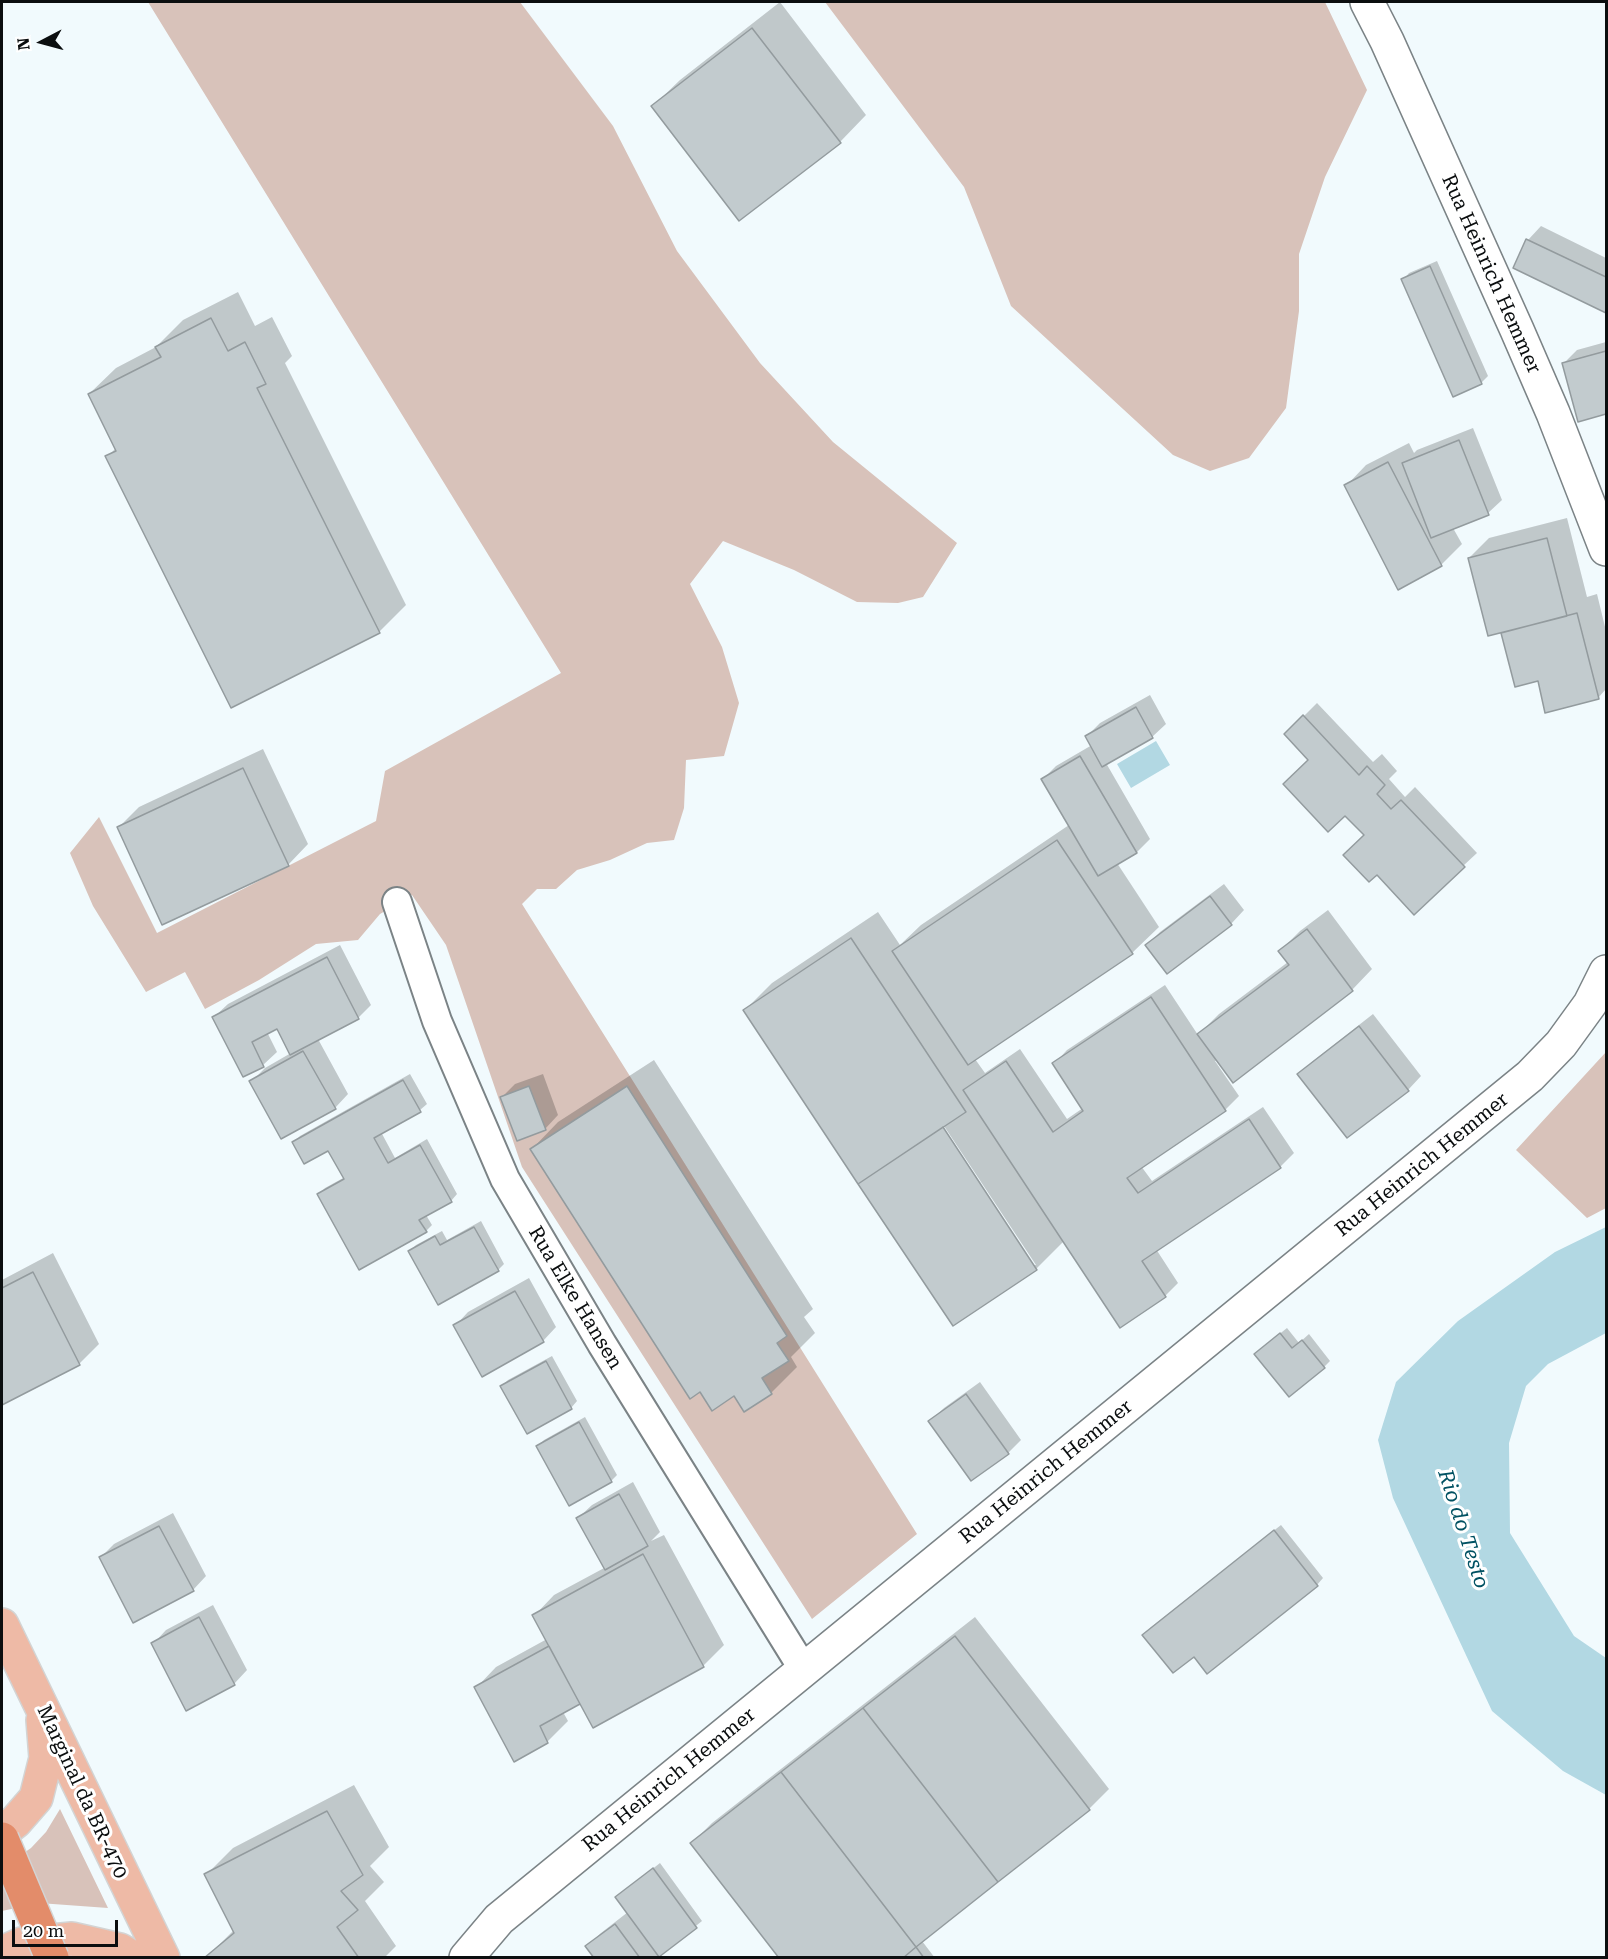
<!DOCTYPE html>
<style>
body{margin:0}
#map{position:relative;width:1608px;height:1959px;overflow:hidden;background:#f1fafd;font-family:"Roboto Serif",serif}
canvas{display:block}
.frame{position:absolute;inset:0;border:3px solid #0b0e0f;pointer-events:none}
.north{position:absolute;left:12px;top:12px;width:60px;height:60px;-webkit-text-stroke:4px #fff;paint-order:stroke;rotate:264deg;font-size:16px;font-weight:700;line-height:24px;text-align:center;color:#0b0e0f}
.north::after{content:'';display:block;margin:auto;width:21px;height:27px;background:#0b0e0f;clip-path:polygon(50% 0,100% 100%,50% 72%,0 100%)}
.scale{position:absolute;left:12px;top:1920px;width:106px;height:27px;box-sizing:border-box;border:3px solid #0b0e0f;border-top:0;padding-left:8px;font-size:18px;line-height:21px;white-space:nowrap;color:#0b0e0f;-webkit-text-stroke:4px #fff;paint-order:stroke}
</style>
<div id="map">
<canvas width="1608" height="1959"></canvas>
<div class="frame"></div>
<div class="north">N</div>
<div class="scale">20 m</div>
</div>
<script>
const c = document.querySelector('canvas').getContext('2d');
c.lineJoin = 'round';
function fill(path, color) {
  c.fillStyle = color;
  c.fill(path, 'evenodd');
}
function toPath(rows) {
  const path = new Path2D();
  for (const r of rows) {
    path.moveTo(r[0], r[1]);
    for (let i = 2; i < r.length; i += 2) path.lineTo(r[i], r[i + 1]);
  }
  return path;
}
function strokePath(path, color, width, dash) {
  c.strokeStyle = color;
  c.lineWidth = width;
  c.lineCap = dash ? 'butt' : 'round';
  c.setLineDash(dash || []);
  c.stroke(path);
}
function write(font, color, halo, rows, align = 'center') {
  c.font = font + ' "Roboto Serif",serif';
  c.lineWidth = 6;
  c.setLineDash([]);
  c.textBaseline = 'middle';
  c.strokeStyle = halo;
  c.fillStyle = color;
  for (const [text, x, y, turn = 0] of rows) {
    c.save();
    c.translate(x, y);
    c.rotate((+turn || 0) * Math.PI / 180);
    c.textAlign = isNaN(turn) ? turn : align;
    if (halo) c.strokeText(text, 0, 0);
    c.fillText(text, 0, 0);
    c.restore();
  }
}
fill(toPath([
 [148,2,520,2,613,126,677,251,760,363,833,442,957,543,923,597,898,603,857,602,794,570,723,541,690,584,722,647,739,703,724,756,686,760,684,808,674,840,647,843,610,860,577,870,556,889,537,889,522,904,917,1534,812,1619,522,1167,446,945,412,895,380,914,358,940,316,944,259,980,205,1009,185,972,146,992,93,906,70,853,99,817,157,933,376,821,385,771,561,673],
 [825,2,1325,2,1367,90,1325,177,1299,254,1299,311,1286,408,1249,458,1210,471,1173,455,1011,306,964,187],
 [1606,1052,1606,1208,1587,1218,1516,1150],
 [60,1809,108,1908,39,1903,2,1911,2,1868,31,1848,46,1832]
]), '#d8c2ba');
fill(toPath([
 [1156,741,1170,765,1131,788,1117,764],
 [1606,1227,1606,1333,1548,1364,1526,1386,1509,1443,1510,1533,1574,1636,1606,1658,1606,1795,1563,1771,1492,1711,1393,1498,1378,1440,1396,1382,1458,1321,1555,1252]
]), '#b2d8e3');
fill(toPath([
 [780,2,866,115,840,142,653,106,680,80],
 [1541,226,1606,258,1606,311,1515,267,1528,240],
 [1437,261,1488,376,1481,383,1454,395,1403,280,1409,273],
 [238,292,255,326,272,317,292,356,285,363,406,605,379,632,232,706,107,457,116,448,89,394,116,368,156,347,183,320],
 [1606,342,1606,413,1579,420,1564,363,1577,350],
 [1473,428,1502,500,1488,513,1453,528,1462,544,1441,565,1399,588,1346,486,1366,465,1409,443,1414,453,1417,450],
 [1567,518,1587,597,1597,594,1606,631,1606,689,1598,698,1539,679,1516,685,1503,631,1469,558,1489,538],
 [1150,695,1166,724,1152,737,1106,763,1150,839,1137,852,1117,863,1159,927,1132,953,975,1059,985,1073,1020,1049,1067,1119,1083,1108,1054,1064,1067,1050,1165,985,1198,1035,1219,1014,1288,962,1280,951,1300,931,1328,910,1372,969,1352,990,1233,1080,1217,1060,1215,1061,1239,1096,1225,1110,1141,1166,1152,1181,1263,1107,1294,1153,1280,1167,1156,1249,1178,1283,1165,1296,1064,1241,1036,1269,953,1324,745,1010,772,983,878,912,900,945,921,925,1069,825,1043,779,1056,766,1092,745,1087,736,1100,723],
 [940,1120,1036,1265,1032,1265,938,1122],
 [1317,703,1373,762,1382,754,1397,771,1389,779,1405,797,1415,787,1477,853,1463,866,1366,835,1310,760,1286,734],
 [263,749,308,844,288,865,119,827,139,807],
 [1224,884,1244,910,1231,924,1147,945,1160,932],
 [340,945,371,1005,358,1018,318,1039,348,1094,335,1108,251,1082,265,1068,291,1053,277,1027,267,1032,277,1052,263,1065,244,1075,214,1017,228,1004],
 [1373,1014,1421,1076,1408,1090,1299,1074,1313,1061],
 [654,1060,813,1309,804,1317,815,1333,791,1357,797,1367,771,1393,734,1394,701,1390,532,1149,558,1122],
 [410,1074,427,1104,420,1110,381,1132,395,1158,427,1139,457,1194,451,1201,426,1215,432,1225,426,1231,319,1194,325,1188,345,1177,329,1149,294,1142,300,1136],
 [543,1074,558,1115,545,1129,502,1097,515,1084],
 [481,1221,504,1264,498,1270,410,1251,416,1245,442,1231,447,1240],
 [53,1253,99,1344,79,1364,2,1404,2,1280],
 [529,1278,556,1327,543,1341,455,1326,468,1312],
 [1287,1328,1299,1343,1309,1334,1330,1361,1324,1367,1262,1348],
 [552,1356,577,1401,571,1408,502,1386,508,1380],
 [980,1382,1021,1440,1008,1453,930,1421,944,1408],
 [585,1417,617,1475,611,1481,538,1446,544,1440],
 [633,1482,660,1532,651,1541,664,1535,724,1645,703,1666,594,1726,580,1702,563,1712,568,1721,548,1741,515,1760,476,1688,496,1667,547,1639,534,1616,554,1595,606,1567,578,1518,592,1505],
 [173,1513,206,1576,193,1590,100,1558,114,1544],
 [1281,1525,1323,1578,1317,1585,1207,1672,1194,1655,1150,1628],
 [213,1605,247,1670,234,1684,153,1644,166,1630],
 [975,1617,1109,1789,1089,1809,922,1941,935,1958,781,1958,692,1843,712,1823],
 [354,1785,389,1847,370,1866,384,1882,365,1901,396,1946,384,1958,206,1958,234,1930,206,1875,233,1848],
 [660,1863,702,1921,661,1954,663,1958,596,1958,587,1946,601,1933,628,1912,617,1897]
]), '#0003');
const building = toPath([
 [752,28,841,143,739,221,651,106,752,28],
 [1526,239,1606,277,1606,313,1513,268,1526,239],
 [1430,266,1482,384,1453,397,1401,279,1430,266],
 [211,318,228,351,245,342,266,384,257,388,380,633,231,708,105,456,116,451,88,394,161,357,155,347,211,318],
 [1606,351,1606,414,1578,422,1562,363,1606,351],
 [1459,440,1489,515,1431,538,1402,463,1459,440],
 [1388,462,1442,566,1398,590,1344,485,1388,462],
 [1547,538,1567,616,1488,636,1468,558,1547,538],
 [1577,613,1599,699,1545,713,1538,681,1515,687,1501,633,1577,613],
 [1136,707,1153,738,1102,767,1085,736,1136,707],
 [1303,715,1359,775,1367,766,1385,785,1377,794,1391,809,1401,800,1465,867,1414,915,1377,875,1369,882,1343,855,1364,835,1345,816,1328,832,1283,784,1308,760,1284,734,1303,715],
 [1080,756,1137,853,1098,876,1041,779,1080,756],
 [243,768,289,866,162,925,117,827,243,768],
 [1057,840,1133,954,968,1065,892,951,1057,840],
 [1210,896,1232,925,1167,974,1145,945,1210,896],
 [1307,929,1353,991,1233,1083,1197,1034,1289,965,1278,951,1307,929],
 [851,938,966,1112,858,1184,743,1010,851,938],
 [327,957,359,1019,290,1055,277,1029,252,1042,264,1067,243,1077,212,1017,327,957],
 [1151,997,1226,1111,1127,1178,1138,1193,1249,1119,1281,1168,1142,1261,1166,1297,1120,1328,963,1090,1006,1061,1053,1132,1083,1111,1052,1063,1151,997],
 [1359,1026,1409,1091,1347,1138,1297,1074,1359,1026],
 [303,1051,336,1109,281,1139,249,1081,303,1051],
 [403,1080,421,1112,374,1138,388,1163,420,1145,452,1202,419,1220,427,1232,359,1270,317,1194,344,1179,328,1151,304,1164,292,1142,403,1080],
 [529,1086,546,1130,517,1141,500,1097,529,1086],
 [627,1086,787,1336,777,1343,789,1361,762,1378,772,1394,744,1412,734,1396,712,1411,700,1392,690,1399,530,1149,627,1086],
 [943,1127,1037,1270,953,1326,858,1184,943,1127],
 [474,1227,499,1271,438,1305,408,1251,435,1236,440,1245,474,1227],
 [33,1272,80,1365,2,1405,2,1288,33,1272],
 [515,1291,544,1342,482,1377,453,1325,515,1291],
 [1280,1333,1292,1348,1302,1340,1325,1368,1289,1397,1254,1354,1280,1333],
 [546,1361,572,1409,527,1434,500,1386,546,1361],
 [966,1394,1009,1454,971,1481,928,1421,966,1394],
 [579,1422,612,1482,569,1506,536,1446,579,1422],
 [619,1494,648,1546,605,1570,576,1518,619,1494],
 [159,1526,194,1591,133,1623,99,1557,159,1526],
 [1274,1530,1318,1586,1207,1674,1194,1657,1173,1673,1142,1635,1274,1530],
 [643,1554,704,1667,593,1728,532,1615,643,1554],
 [199,1617,235,1685,186,1711,151,1643,199,1617],
 [955,1636,1090,1810,998,1882,863,1708,955,1636],
 [549,1646,580,1704,540,1726,548,1743,514,1762,474,1687,549,1646],
 [863,1708,998,1882,916,1947,781,1772,863,1708],
 [781,1772,916,1947,903,1958,779,1958,690,1843,781,1772],
 [327,1811,363,1875,341,1891,358,1910,337,1927,359,1958,204,1958,234,1933,204,1874,327,1811],
 [653,1868,697,1928,659,1957,615,1897,653,1868],
 [615,1924,640,1958,594,1958,585,1946,615,1924],
 [916,1947,924,1958,903,1958,916,1947]
]);
fill(building, '#c2cbce');
strokePath(building, '#939b9e', 1.5);
const street = toPath([
 [397,902,437,1021,505,1179,602,1344,804,1670]
]);
const secondary = toPath([
 [1367,2,1387,41,1517,330,1553,413,1606,549],
 [466,1958,499,1919,1530,1076,1561,1044,1590,1004,1606,972]
]);
const primary = toPath([
 [2,1625,163,1958],
 [2,1832,16,1821,36,1798,46,1758,43,1720],
 [2,1953,22,1944,72,1939,120,1950,133,1958]
]);
strokePath(street, '#7b8386', 32);
strokePath(secondary, '#7b8386', 36);
strokePath(primary, '#d3d4d4', 36);
strokePath(street, '#fff', 28);
strokePath(secondary, '#fff', 33);
strokePath(primary, '#eebaa6', 33);
const highwayBridge = toPath([
 [2,1839,52,1958]
]);
strokePath(highwayBridge, '#d3d4d4', 36, []);
strokePath(highwayBridge, '#e38c6a', 33);
write('20px', '#0b0e0f', '#fff', [
 ["Rua Heinrich Hemmer",1491,274,66],
 ["Rua Heinrich Hemmer",1422,1165,-39],
 ["Rua Elke Hansen",575,1298,59],
 ["Rua Heinrich Hemmer",1046,1472,-39],
 ["Rua Heinrich Hemmer",669,1780,-39],
 ["Marginal da BR-470",82,1792,65]
]);
write('italic 21px', '#005162', '#fff', [
 ["Rio do Testo",1463,1529,72]
]);
</script>
